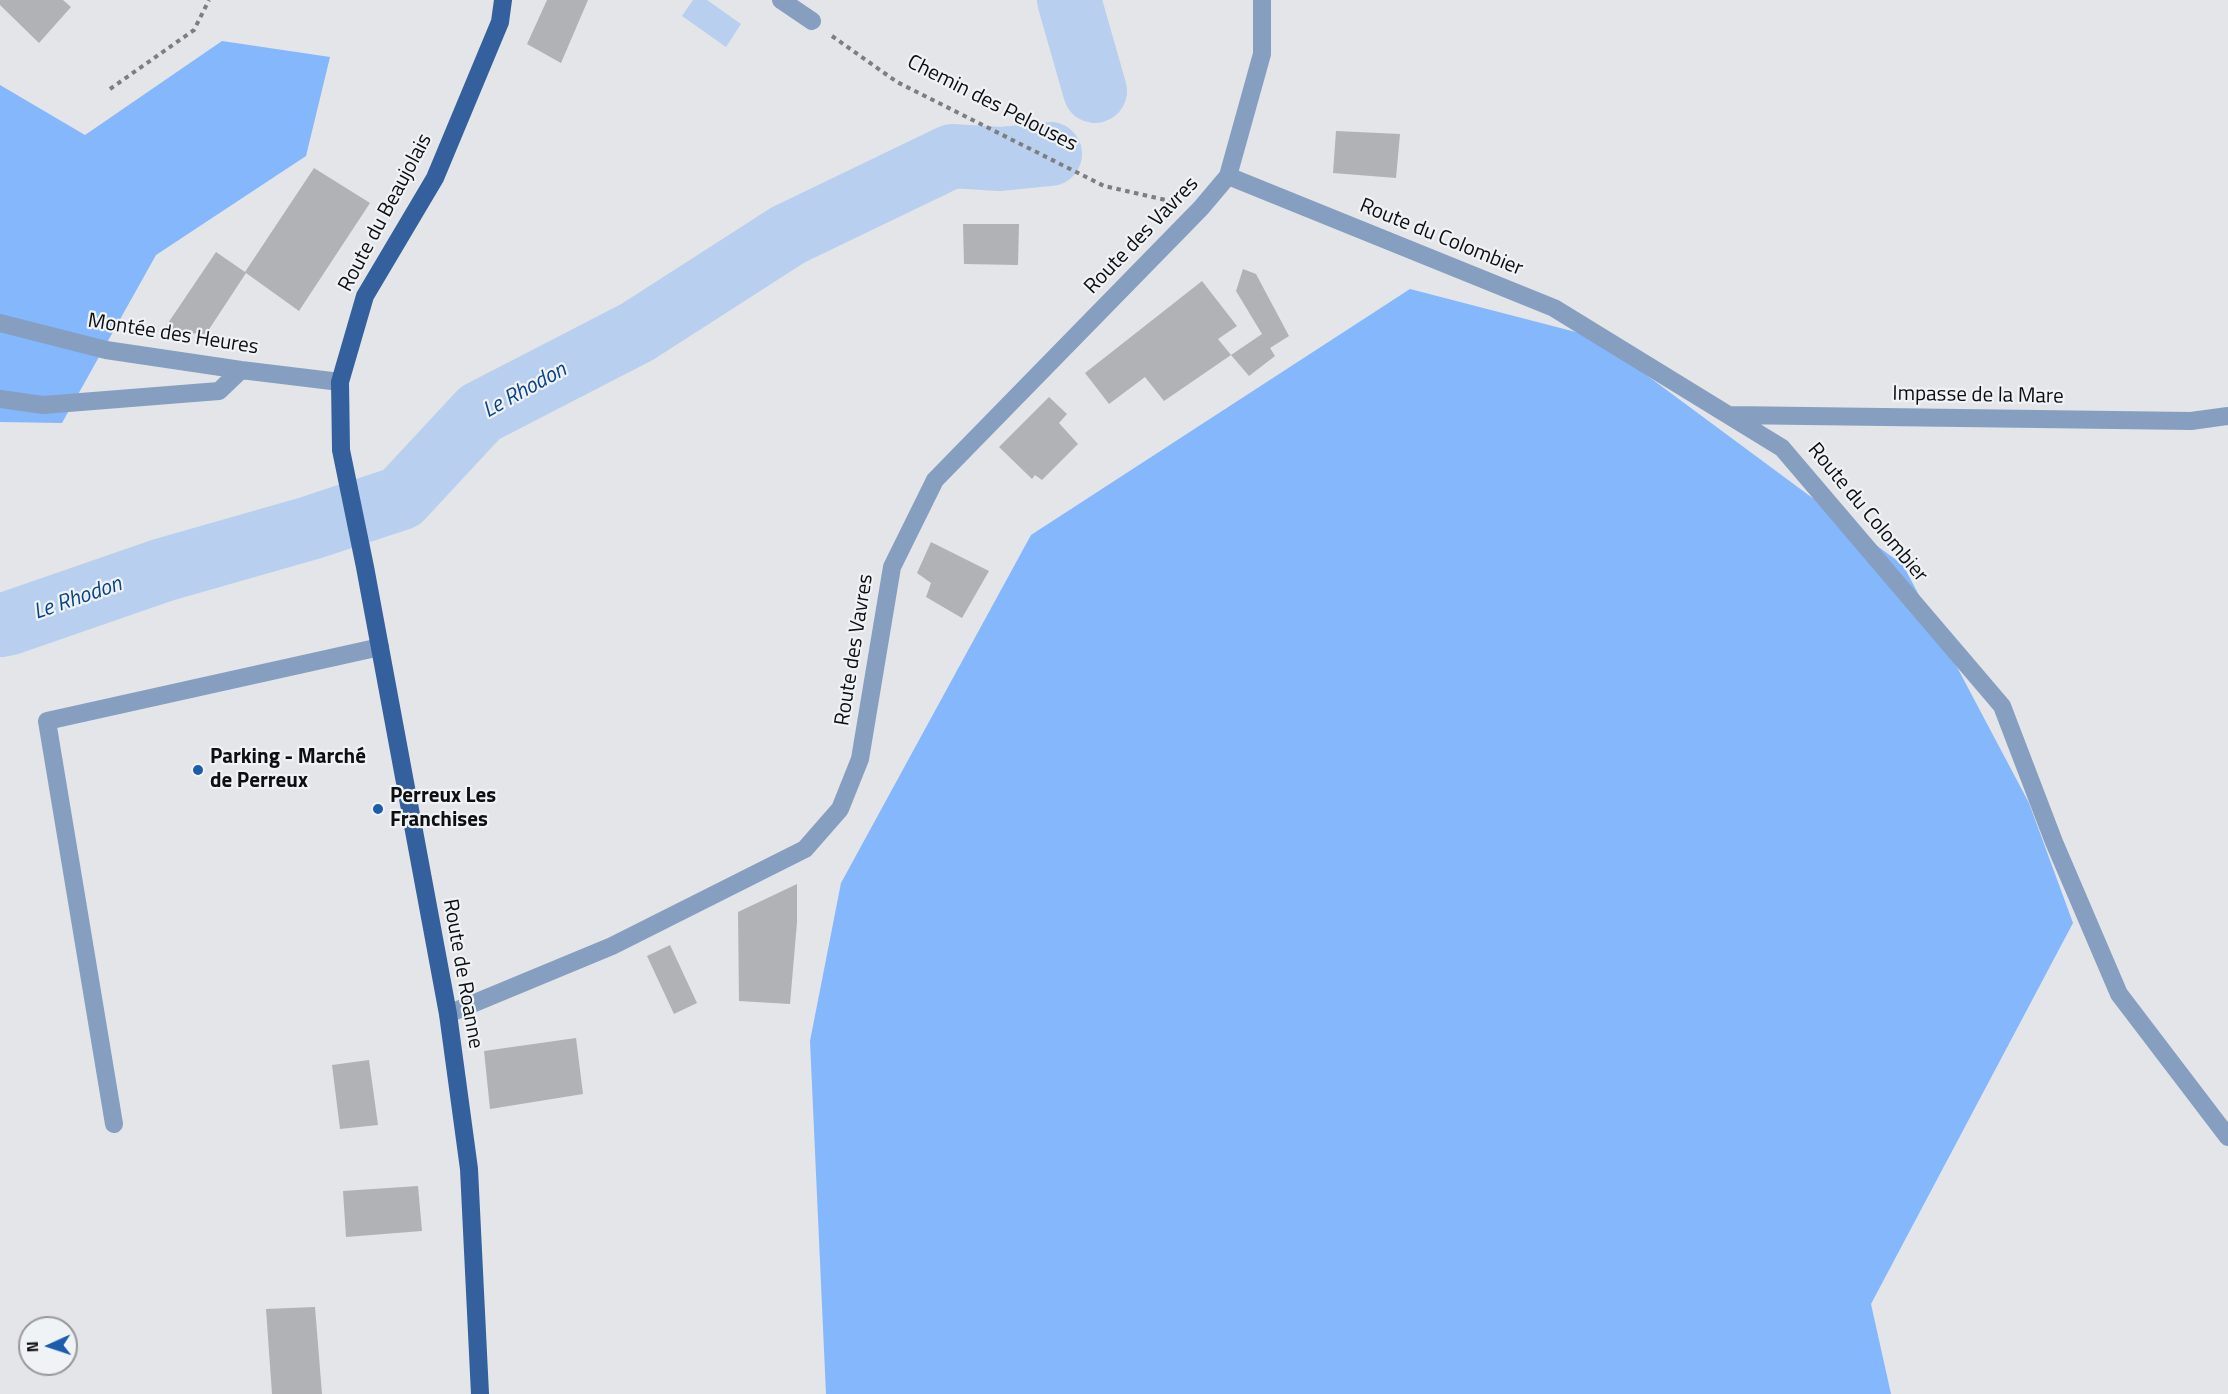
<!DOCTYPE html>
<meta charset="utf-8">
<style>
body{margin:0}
#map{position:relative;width:2228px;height:1394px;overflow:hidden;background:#e3e5e8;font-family:"Titillium Web",sans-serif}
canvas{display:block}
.north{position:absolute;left:18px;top:1316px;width:60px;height:60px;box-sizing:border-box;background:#f0f3f6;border:2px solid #96989a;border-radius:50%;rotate:267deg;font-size:16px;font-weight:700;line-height:24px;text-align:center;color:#0e0f10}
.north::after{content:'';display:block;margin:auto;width:21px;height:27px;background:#1b5cac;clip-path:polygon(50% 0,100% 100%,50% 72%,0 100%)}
</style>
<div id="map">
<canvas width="2228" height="1394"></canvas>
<div class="north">N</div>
</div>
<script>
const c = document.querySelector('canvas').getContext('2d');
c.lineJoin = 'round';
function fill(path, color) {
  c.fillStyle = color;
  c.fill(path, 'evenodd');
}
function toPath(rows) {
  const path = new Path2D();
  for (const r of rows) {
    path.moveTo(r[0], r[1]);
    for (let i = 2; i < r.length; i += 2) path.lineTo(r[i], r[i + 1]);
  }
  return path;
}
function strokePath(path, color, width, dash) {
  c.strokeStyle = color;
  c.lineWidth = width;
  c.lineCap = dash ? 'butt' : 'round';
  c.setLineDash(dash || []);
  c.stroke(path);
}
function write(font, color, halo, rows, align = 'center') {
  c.font = font + ' "Titillium Web",sans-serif';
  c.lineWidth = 4.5;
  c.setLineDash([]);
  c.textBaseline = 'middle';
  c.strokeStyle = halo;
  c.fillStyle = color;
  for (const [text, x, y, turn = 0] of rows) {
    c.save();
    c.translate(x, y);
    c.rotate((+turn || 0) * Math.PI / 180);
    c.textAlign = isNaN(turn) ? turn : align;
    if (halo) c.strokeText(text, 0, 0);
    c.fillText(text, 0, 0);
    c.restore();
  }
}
fill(toPath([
 [222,41,330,57,306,156,156,255,62,423,0,422,0,85,85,135],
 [1410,289,1595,337,1903,565,2029,803,2073,923,1871,1304,1891,1394,826,1394,810,1041,841,883,1031,535]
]), '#84b7fc');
fill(toPath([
 [693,0,707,0,741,24,726,47,682,16]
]), '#b8cfef');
strokePath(toPath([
 [1069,0,1095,91],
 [0,625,10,623,163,570,310,528,401,498,480,413,637,332,788,235,952,156,1000,159,1050,154]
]), '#b8cfef', 64);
fill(toPath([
 [0,0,63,0,71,7,39,43,0,5],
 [547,0,588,0,561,63,527,44],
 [1336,131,1400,134,1396,178,1333,173],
 [314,168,370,203,299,311,246,273,206,334,162,332,216,252,245,272],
 [963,224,1019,224,1018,265,964,264],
 [1243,269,1256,274,1289,336,1270,348,1275,356,1249,376,1231,355,1262,334,1236,291],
 [1202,281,1237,326,1218,339,1231,355,1164,401,1145,377,1109,404,1085,373],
 [1049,397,1067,414,1059,423,1078,444,1042,480,1035,475,1032,479,999,447],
 [931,542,989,571,962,618,926,597,931,583,917,573],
 [797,884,797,922,790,1004,739,1001,738,912],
 [670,945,697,1003,674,1014,647,956],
 [576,1038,583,1094,490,1109,484,1051],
 [369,1060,378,1125,340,1129,332,1065],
 [418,1186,422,1231,346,1237,343,1191],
 [315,1307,322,1394,272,1394,266,1309]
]), '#b0b2b5');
strokePath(toPath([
 [832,36,897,82,1104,186,1170,201],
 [110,89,194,30,209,0]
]), '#7c7e80', 4, [4.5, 4.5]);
strokePath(toPath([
 [781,0,812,21],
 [1228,176,1554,308,1782,448,2002,706,2054,842,2119,994,2228,1137],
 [0,323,106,350,241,370,340,382],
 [0,399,43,405,219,391,241,370],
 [1730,415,2191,421,2228,416],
 [448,1014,612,946,805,849,840,809,860,759,892,567,935,480,1201,208,1228,176,1262,54,1262,0],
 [114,1124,47,721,380,647]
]), '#869fc1', 18);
strokePath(toPath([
 [480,1394,469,1169,448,1014,365,567,341,450,340,382,365,296,435,178,500,22,503,0]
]), '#34619d', 18);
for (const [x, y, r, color] of [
 [198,770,6,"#1b5cac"],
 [378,809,6,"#1b5cac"]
]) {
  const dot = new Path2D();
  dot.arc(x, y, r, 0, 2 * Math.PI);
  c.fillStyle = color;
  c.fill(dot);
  strokePath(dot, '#f0f3f6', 2);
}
write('21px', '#0e0f10', '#f0f3f6', [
 ["Chemin des Pelouses",992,104,27],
 ["Route du Beaujolais",386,213,-62],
 ["Route des Vavres",1142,236,-46],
 ["Route du Colombier",1441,238,22],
 ["Montée des Heures",173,335,9],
 ["Impasse de la Mare",1978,396,1],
 ["Route du Colombier",1867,513,50],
 ["Route des Vavres",855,650,-81],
 ["Route de Roanne",462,974,80]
]);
write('bold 21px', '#0e0f10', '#f0f3f6', [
 ["Parking - Marché",210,758],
 ["de Perreux",210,782],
 ["Perreux Les",390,797],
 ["Franchises",390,821]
], 'left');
write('italic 22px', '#0a4488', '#f0f3f6', [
 ["Le Rhodon",525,391,-29],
 ["Le Rhodon",78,599,-19]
]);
</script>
